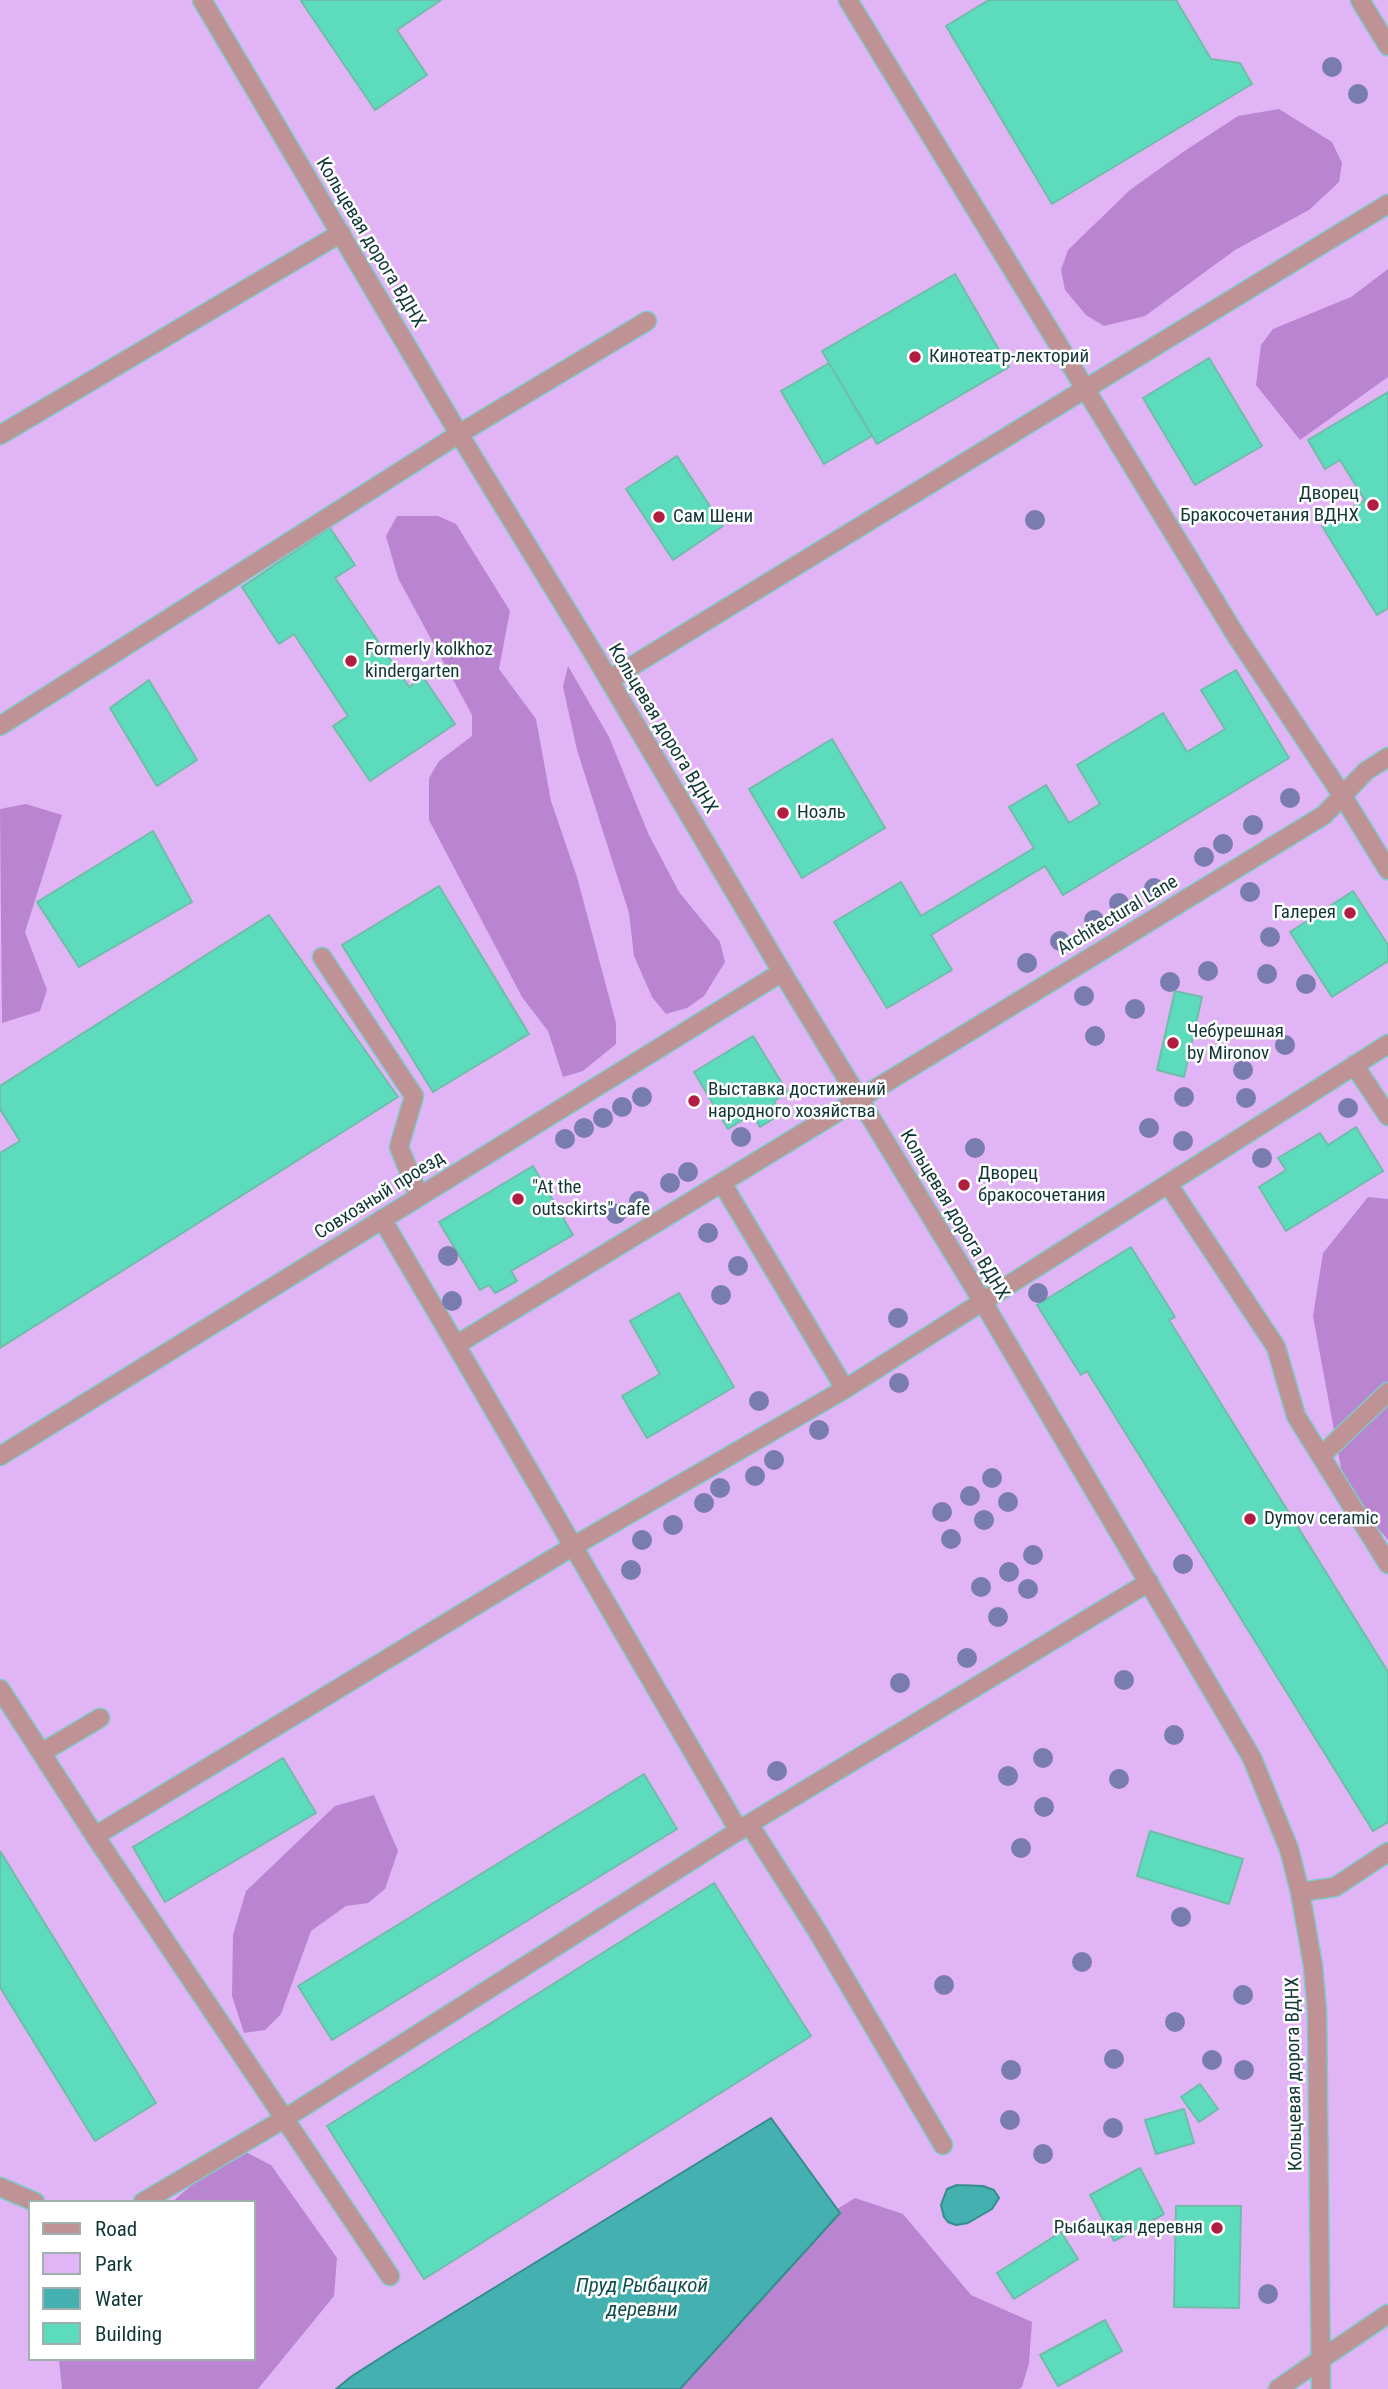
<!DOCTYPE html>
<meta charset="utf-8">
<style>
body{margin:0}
#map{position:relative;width:1388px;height:2389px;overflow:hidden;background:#99f0ee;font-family:"Roboto Condensed",sans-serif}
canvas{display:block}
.legend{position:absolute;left:28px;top:2200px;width:228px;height:161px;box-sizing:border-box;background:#fff;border:2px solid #9fafae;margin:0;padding:9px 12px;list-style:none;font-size:21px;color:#103635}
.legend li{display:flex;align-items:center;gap:14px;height:35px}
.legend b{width:35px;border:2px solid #9fafae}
</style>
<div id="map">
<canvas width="1388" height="2389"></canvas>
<ul class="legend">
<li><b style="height:9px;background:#bf9295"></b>Road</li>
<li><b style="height:19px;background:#e1b4f6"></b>Park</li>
<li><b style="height:19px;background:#44b1b0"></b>Water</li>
<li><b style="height:19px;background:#5cdcbd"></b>Building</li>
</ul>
</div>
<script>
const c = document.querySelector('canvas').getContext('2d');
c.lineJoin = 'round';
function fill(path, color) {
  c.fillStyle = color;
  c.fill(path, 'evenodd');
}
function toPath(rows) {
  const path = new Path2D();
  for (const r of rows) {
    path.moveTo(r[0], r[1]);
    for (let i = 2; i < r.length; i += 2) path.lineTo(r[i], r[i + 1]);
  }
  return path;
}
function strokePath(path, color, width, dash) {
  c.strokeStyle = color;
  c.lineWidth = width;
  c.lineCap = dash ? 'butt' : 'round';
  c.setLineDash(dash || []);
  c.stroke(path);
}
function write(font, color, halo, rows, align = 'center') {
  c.font = font + ' "Roboto Condensed",sans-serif';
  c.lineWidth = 5;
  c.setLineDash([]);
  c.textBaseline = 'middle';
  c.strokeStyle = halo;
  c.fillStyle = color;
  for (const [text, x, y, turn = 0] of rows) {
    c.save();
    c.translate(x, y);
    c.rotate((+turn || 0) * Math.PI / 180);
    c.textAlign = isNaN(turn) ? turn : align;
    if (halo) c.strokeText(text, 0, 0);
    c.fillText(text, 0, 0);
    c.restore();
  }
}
fill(toPath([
 [0,0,1388,0,1388,2389,0,2389],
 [30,2202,254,2202,254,2359,30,2359]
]), '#e1b4f6');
fill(toPath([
 [1279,109,1332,142,1342,163,1339,182,1309,210,1235,250,1145,316,1104,326,1086,315,1065,290,1061,270,1068,250,1130,190,1183,152,1238,116],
 [1388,269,1388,377,1300,440,1256,385,1261,345,1273,329,1351,297],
 [397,516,438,516,456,524,510,611,499,669,536,719,551,801,577,877,616,1023,616,1044,583,1071,563,1077,548,1031,522,997,429,820,429,778,439,761,472,736,472,715,398,578,386,536],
 [568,666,609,737,648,833,679,892,720,942,725,962,704,996,687,1008,666,1014,652,997,634,956,629,913,577,750,563,687],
 [26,804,62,815,25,932,47,990,40,1011,2,1023,0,809],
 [1368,1197,1388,1199,1388,1540,1360,1507,1341,1468,1313,1316,1323,1253],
 [374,1795,398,1851,385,1889,368,1903,346,1906,311,1931,281,2014,265,2030,244,2033,232,1996,233,1935,246,1891,335,1806],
 [236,2147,271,2165,337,2258,334,2296,258,2389,62,2389,59,2359,254,2359,254,2202,172,2202],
 [855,2198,903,2214,971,2295,1032,2322,1029,2363,1022,2387,1019,2389,639,2389,795,2235]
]), '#b985d1');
const water = toPath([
 [771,2118,840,2213,680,2389,336,2389,352,2376,396,2348,771,2118],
 [957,2185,983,2186,994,2190,999,2198,992,2209,968,2223,956,2225,948,2222,944,2217,941,2205,947,2189,957,2185]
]);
fill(water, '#44b1b0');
strokePath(water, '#348c8b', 2);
const building = toPath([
 [303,0,441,0,397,30,427,75,375,110,301,1,303,0],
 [989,0,1176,0,1211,59,1240,63,1252,84,1052,204,946,26,989,0],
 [955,274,1009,367,877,444,822,351,955,274],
 [1209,358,1262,446,1195,485,1143,398,1209,358],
 [829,363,872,436,824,464,781,391,829,363],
 [1388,392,1388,608,1377,615,1322,526,1365,500,1340,460,1325,469,1308,440,1388,392],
 [677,456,723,526,673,560,626,489,677,456],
 [330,528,355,565,335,578,409,687,423,677,455,724,370,781,333,726,348,716,294,634,279,644,242,587,330,528],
 [1236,670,1289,758,1063,895,1045,866,931,935,952,970,887,1008,834,922,901,882,921,916,1034,848,1009,807,1046,785,1069,823,1100,804,1077,765,1163,713,1187,752,1225,729,1201,690,1236,670],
 [149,680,197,760,157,786,110,708,149,680],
 [832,739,885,828,802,878,749,789,832,739],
 [153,831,192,902,79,967,37,902,153,831],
 [439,886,529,1034,433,1092,342,945,439,886],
 [1353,891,1388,945,1388,961,1332,997,1290,932,1353,891],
 [269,915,398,1097,0,1348,0,1153,20,1141,0,1109,0,1086,269,915],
 [1175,991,1202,997,1184,1077,1157,1070,1175,991],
 [753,1036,788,1093,774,1101,781,1114,778,1116,760,1127,752,1114,728,1129,694,1072,753,1036],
 [1356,1127,1383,1171,1286,1231,1259,1187,1286,1170,1278,1158,1320,1133,1328,1145,1356,1127],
 [533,1166,573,1235,511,1271,517,1281,495,1293,489,1285,480,1290,439,1222,533,1166],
 [1131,1247,1175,1317,1169,1320,1388,1672,1388,1822,1373,1831,1087,1371,1081,1375,1037,1305,1131,1247],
 [679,1293,734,1387,647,1438,622,1396,660,1374,630,1321,679,1293],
 [283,1758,316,1813,165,1902,133,1847,283,1758],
 [644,1774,677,1829,332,2040,298,1986,644,1774],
 [1150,1831,1243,1859,1229,1904,1137,1876,1150,1831],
 [0,1851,156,2103,95,2141,0,1987,0,1851],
 [714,1883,811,2036,424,2279,327,2126,714,1883],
 [1200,2084,1218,2109,1199,2122,1181,2097,1200,2084],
 [1184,2109,1194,2143,1156,2154,1145,2120,1184,2109],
 [1140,2168,1164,2214,1114,2241,1090,2195,1140,2168],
 [1176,2206,1241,2206,1239,2308,1174,2307,1176,2206],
 [1061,2232,1078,2259,1014,2299,997,2273,1061,2232],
 [1105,2320,1122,2351,1058,2386,1040,2355,1105,2320]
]);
fill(building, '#5cdcbd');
strokePath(building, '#6fbda8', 2);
const lane = toPath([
 [848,0,1235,634,1342,795,1388,870],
 [1360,0,1388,46],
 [0,435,341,233],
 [609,680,1388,204],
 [0,726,459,434,647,321],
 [322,957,414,1096,399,1147,419,1196],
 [1354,1065,1388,1116],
 [722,1183,845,1389],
 [1168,1184,1276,1347,1296,1416,1388,1564],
 [382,1219,456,1345,1324,815,1366,771,1388,757],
 [456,1345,739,1831],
 [0,1456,782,972],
 [1321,1456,1388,1392],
 [0,1689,95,1836,390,2276],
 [41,1753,100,1718],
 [749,1824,816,1929,943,2145],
 [95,1836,572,1547,845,1389,1388,1044],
 [1300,1892,1335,1887,1388,1852],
 [0,2187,35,2202],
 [143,2202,284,2119,749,1824,1149,1582],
 [1320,2360,1388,2314]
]);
const street = toPath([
 [202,0,459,434,592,651,782,972,983,1302,1252,1758,1289,1849,1300,1892,1313,1966,1317,2012,1321,2389],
 [1278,2389,1320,2360]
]);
strokePath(lane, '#7ecbc9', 21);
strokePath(street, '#7ecbc9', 21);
strokePath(lane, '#bf9295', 18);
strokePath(street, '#bf9295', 18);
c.fillStyle = '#797cae';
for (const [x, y] of [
 [1332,67],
 [1358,94],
 [1035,520],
 [1290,798],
 [1253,825],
 [1223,844],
 [1204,857],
 [1154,888],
 [1250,892],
 [1119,903],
 [1094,920],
 [1270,937],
 [1060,941],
 [1027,963],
 [1208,971],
 [1267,974],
 [1170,982],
 [1306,984],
 [1084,996],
 [1135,1009],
 [1095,1036],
 [1285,1045],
 [1243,1070],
 [642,1097],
 [1184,1097],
 [1246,1098],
 [622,1107],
 [1348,1108],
 [603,1118],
 [584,1128],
 [1149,1128],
 [741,1137],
 [565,1139],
 [1183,1141],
 [975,1148],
 [1262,1158],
 [688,1172],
 [670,1183],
 [639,1201],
 [616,1214],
 [708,1233],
 [448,1256],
 [738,1266],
 [1038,1293],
 [721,1295],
 [452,1301],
 [898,1318],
 [899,1383],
 [759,1401],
 [819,1430],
 [774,1460],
 [755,1476],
 [992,1478],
 [720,1488],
 [970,1496],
 [1008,1502],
 [704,1503],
 [942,1512],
 [984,1520],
 [673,1525],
 [951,1539],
 [642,1540],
 [1033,1555],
 [1183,1564],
 [631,1570],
 [1009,1572],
 [981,1587],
 [1028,1589],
 [998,1617],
 [967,1658],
 [1124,1680],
 [900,1683],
 [1174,1735],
 [1043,1758],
 [777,1771],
 [1008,1776],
 [1119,1779],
 [1044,1807],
 [1021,1848],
 [1181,1917],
 [1082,1962],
 [944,1985],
 [1243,1995],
 [1175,2022],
 [1114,2059],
 [1212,2060],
 [1011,2070],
 [1244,2070],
 [1010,2120],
 [1113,2128],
 [1043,2154],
 [1268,2294]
]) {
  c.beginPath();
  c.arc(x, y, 10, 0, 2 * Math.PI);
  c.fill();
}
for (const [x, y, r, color] of [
 [915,357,7,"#b11e41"],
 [1373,505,7,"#b11e41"],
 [659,517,7,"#b11e41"],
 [351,661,7,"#b11e41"],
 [783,813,7,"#b11e41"],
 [1350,913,7,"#b11e41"],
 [1173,1043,7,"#b11e41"],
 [694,1101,7,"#b11e41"],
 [964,1185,7,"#b11e41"],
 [518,1199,7,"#b11e41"],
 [1250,1519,7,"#b11e41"],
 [1217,2228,7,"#b11e41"]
]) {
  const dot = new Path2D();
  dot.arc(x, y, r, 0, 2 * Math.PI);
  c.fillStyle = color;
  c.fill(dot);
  strokePath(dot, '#fff', 2.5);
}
write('19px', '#103635', '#fff', [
 ["Кольцевая дорога ВДНХ",370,243,59],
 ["Кольцевая дорога ВДНХ",662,729,59],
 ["Architectural Lane",1118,916,-31],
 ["Совхозный проезд",380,1196,-32],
 ["Кольцевая дорога ВДНХ",954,1215,59],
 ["Кольцевая дорога ВДНХ",1295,2074,-91]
]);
write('19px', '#103635', '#fff', [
 ["Кинотеатр-лекторий",929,357],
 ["Дворец",1359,494,"right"],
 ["Бракосочетания ВДНХ",1359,516,"right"],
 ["Сам Шени",673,517],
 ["Formerly kolkhoz",365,650],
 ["kindergarten",365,672],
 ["Ноэль",797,813],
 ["Галерея",1336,913,"right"],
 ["Чебурешная",1187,1032],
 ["by Mironov",1187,1054],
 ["Выставка достижений",708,1090],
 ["народного хозяйства",708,1112],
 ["Дворец",978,1174],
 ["бракосочетания",978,1196],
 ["\"At the",532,1188],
 ["outsckirts\" cafe",532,1210],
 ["Dymov ceramic",1264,1519],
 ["Рыбацкая деревня",1203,2228,"right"]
], 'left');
write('italic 21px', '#10504f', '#fff', [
 ["Пруд Рыбацкой",642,2287],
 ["деревни",642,2311]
]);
</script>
